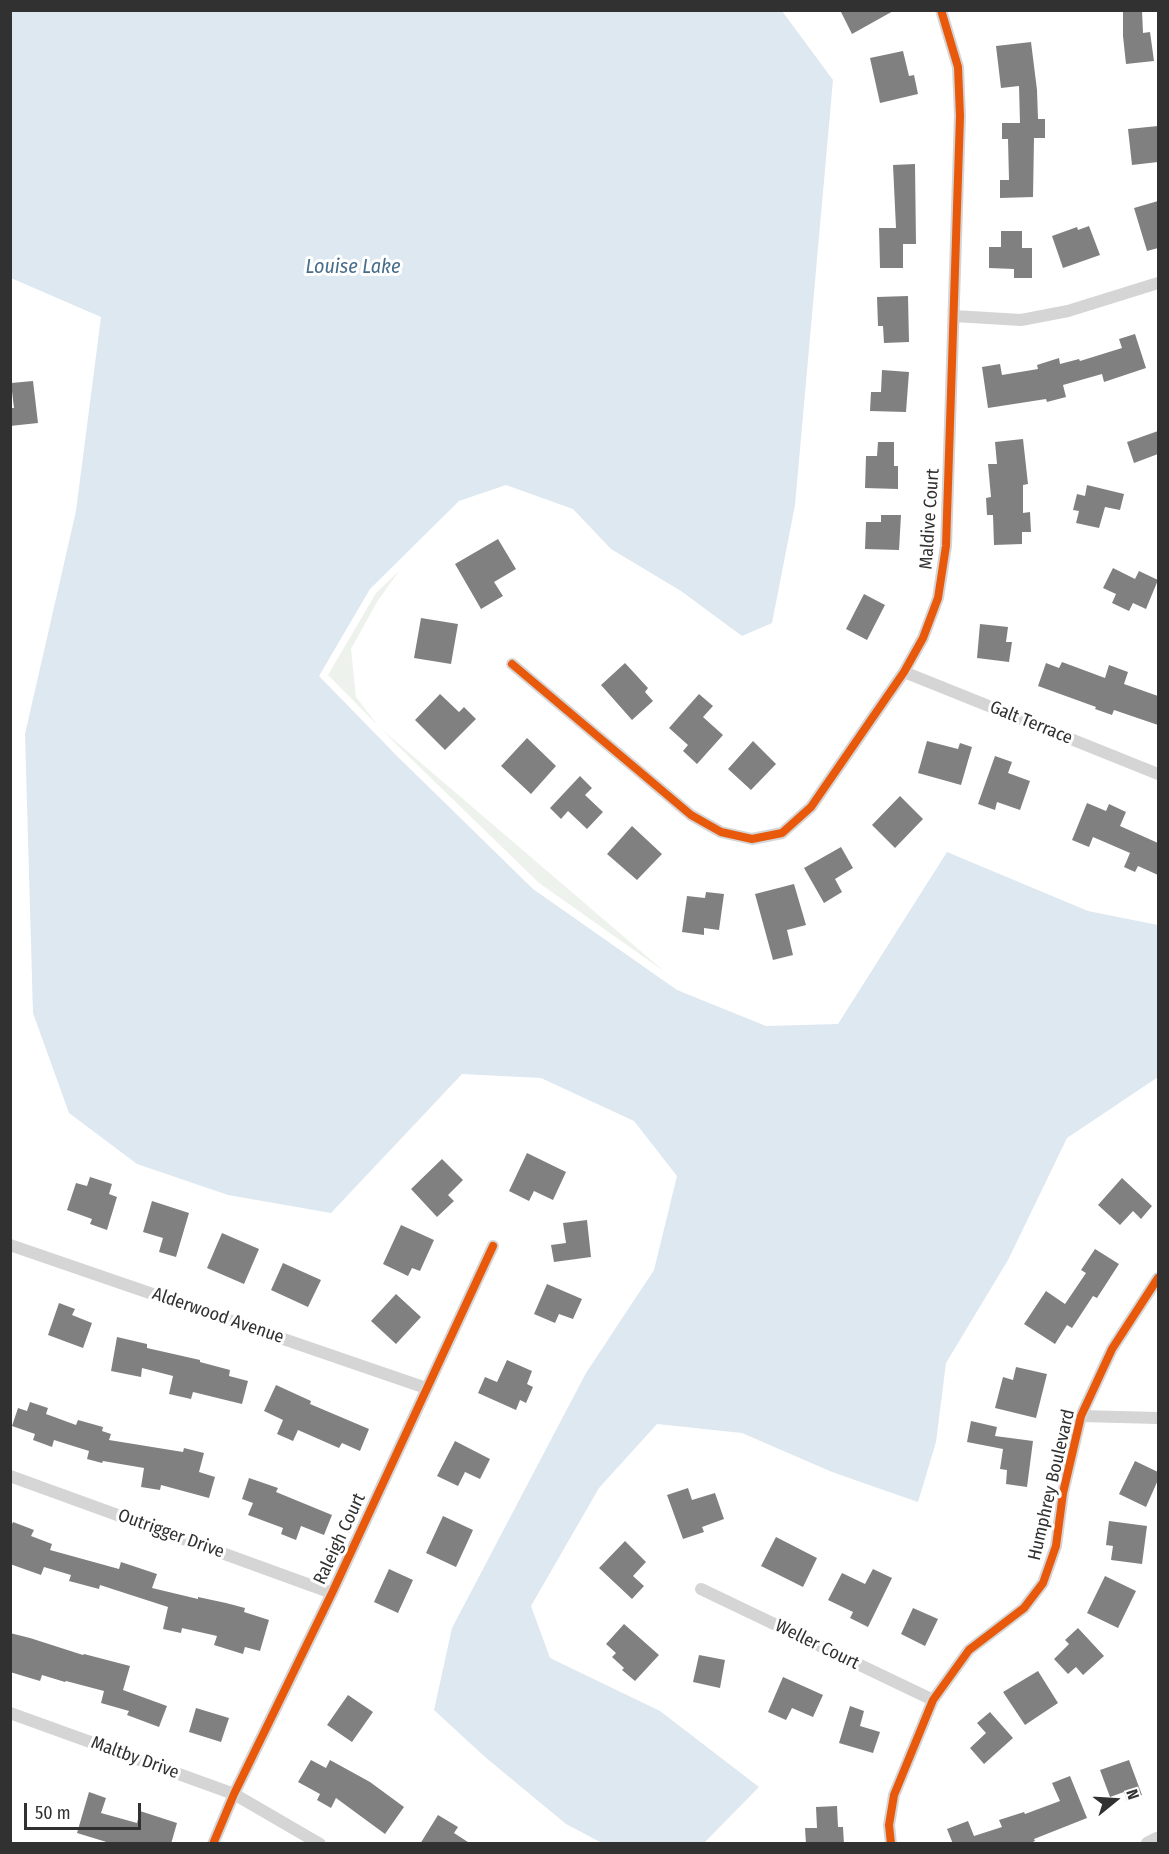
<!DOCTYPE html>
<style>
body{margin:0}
#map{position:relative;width:1169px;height:1854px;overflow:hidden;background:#fff;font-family:"Fira Sans Condensed",sans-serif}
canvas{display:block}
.frame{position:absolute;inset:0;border:12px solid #313131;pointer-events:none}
.north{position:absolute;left:1085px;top:1770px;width:60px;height:60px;-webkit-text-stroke:4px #fff;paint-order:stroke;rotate:72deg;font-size:16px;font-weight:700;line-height:24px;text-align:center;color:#313131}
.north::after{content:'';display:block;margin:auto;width:21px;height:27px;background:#313131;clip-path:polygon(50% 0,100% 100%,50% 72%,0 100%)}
.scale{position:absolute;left:24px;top:1803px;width:117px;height:27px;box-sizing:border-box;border:3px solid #313131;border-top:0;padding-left:8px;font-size:18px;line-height:21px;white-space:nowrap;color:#313131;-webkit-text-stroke:4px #fff;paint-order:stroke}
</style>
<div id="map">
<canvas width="1169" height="1854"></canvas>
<div class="frame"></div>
<div class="north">N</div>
<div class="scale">50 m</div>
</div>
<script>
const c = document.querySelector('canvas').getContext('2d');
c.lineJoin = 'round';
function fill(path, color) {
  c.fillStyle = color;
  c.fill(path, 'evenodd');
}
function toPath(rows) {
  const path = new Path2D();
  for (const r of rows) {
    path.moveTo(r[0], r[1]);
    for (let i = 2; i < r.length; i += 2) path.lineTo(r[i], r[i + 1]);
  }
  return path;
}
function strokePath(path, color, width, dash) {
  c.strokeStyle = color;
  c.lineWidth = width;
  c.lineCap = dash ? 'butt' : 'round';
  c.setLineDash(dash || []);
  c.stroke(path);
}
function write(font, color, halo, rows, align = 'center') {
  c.font = font + ' "Fira Sans Condensed",sans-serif';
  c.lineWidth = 6;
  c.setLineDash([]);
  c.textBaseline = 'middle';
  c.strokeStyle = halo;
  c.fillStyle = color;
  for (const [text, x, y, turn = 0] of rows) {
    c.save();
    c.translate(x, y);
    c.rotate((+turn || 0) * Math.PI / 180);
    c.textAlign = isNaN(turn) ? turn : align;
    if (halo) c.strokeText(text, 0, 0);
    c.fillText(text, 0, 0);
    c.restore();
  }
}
fill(toPath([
 [399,571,377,602,351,649,356,697,379,727,665,972,539,883,403,751,328,675,376,593]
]), '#eef2ec');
fill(toPath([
 [11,10,782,11,833,80,795,505,772,623,742,636,681,591,611,549,573,509,506,485,459,501,370,589,319,676,397,756,533,889,677,990,766,1026,838,1024,947,852,1088,911,1158,925,1158,1077,1067,1138,1008,1260,946,1363,936,1442,918,1502,832,1472,742,1433,657,1424,599,1488,531,1606,550,1658,660,1711,759,1787,704,1843,602,1843,566,1824,485,1757,434,1710,452,1628,586,1373,654,1270,677,1176,634,1121,541,1078,462,1074,331,1213,228,1195,137,1164,69,1113,33,1013,25,734,76,511,101,317,11,278]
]), '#dee8f0');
fill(toPath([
 [840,10,895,10,852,34],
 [1123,10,1142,10,1143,33,1150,32,1154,61,1126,64,1123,36],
 [1031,42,1037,90,1038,119,1045,119,1045,138,1034,138,1033,197,1000,198,1000,180,1009,180,1008,139,1002,139,1002,123,1020,123,1019,86,1001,88,996,46],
 [903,51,909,76,914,75,918,94,880,103,870,58],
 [1158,126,1158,162,1132,165,1128,129],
 [915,164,916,244,903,244,903,268,880,268,879,228,896,228,893,165],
 [1158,201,1158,248,1147,251,1134,208],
 [1089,226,1100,255,1063,268,1052,236,1077,227,1078,230],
 [1001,231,1022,231,1022,248,1032,248,1032,278,1014,278,1014,269,989,268,989,247,1001,247],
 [908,296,909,342,884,343,883,326,878,326,877,297],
 [1135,334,1146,368,1104,382,1102,374,1063,385,1066,397,1047,402,1046,399,988,408,982,367,1000,364,1002,375,1038,369,1037,365,1059,358,1060,364,1079,359,1080,361,1122,348,1119,339],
 [882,370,909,372,906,412,870,411,871,392,881,392],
 [33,381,38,423,10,426,10,408,14,408,11,383],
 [1158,431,1158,454,1134,463,1127,442],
 [1023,439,1028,484,1023,485,1023,513,1030,512,1031,532,1022,532,1022,544,994,545,993,515,987,515,986,498,991,497,988,464,997,464,995,442],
 [878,442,894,442,894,466,898,466,898,489,865,488,866,456,877,456],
 [1087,485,1124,494,1120,510,1105,507,1099,528,1076,523,1079,511,1073,510,1077,494,1085,496],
 [881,515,901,515,899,550,865,549,866,522,881,522],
 [498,539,516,569,494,582,503,596,481,609,455,564],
 [1113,568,1135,579,1139,571,1158,580,1146,609,1133,603,1129,611,1112,603,1116,594,1103,588],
 [864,594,885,605,867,640,846,629],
 [421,618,458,624,451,664,414,658],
 [980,624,1008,627,1006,642,1012,642,1009,662,977,658],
 [1062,662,1105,678,1109,665,1128,672,1124,684,1158,696,1158,725,1114,710,1112,715,1095,709,1096,707,1038,686,1046,663,1059,668],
 [625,663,648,688,645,692,653,701,632,720,601,685],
 [440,694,459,712,464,707,476,719,445,750,415,720],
 [699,694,713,706,703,717,723,735,697,764,683,751,688,745,669,728],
 [527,738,556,766,531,794,501,766],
 [753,741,776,764,751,790,728,769],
 [927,741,958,749,960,743,972,747,961,785,918,773],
 [995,756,1012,762,1008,773,1030,781,1020,810,997,802,995,810,978,804],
 [580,776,592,788,585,795,603,812,587,829,568,811,561,819,550,808],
 [900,796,923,819,895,848,872,825],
 [1087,803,1106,811,1109,804,1126,812,1120,826,1158,843,1158,875,1138,866,1135,872,1124,867,1130,853,1093,837,1089,847,1072,840],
 [632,826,662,854,637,880,607,854],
 [841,847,853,868,835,879,842,892,824,903,804,868],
 [794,884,806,925,787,930,793,955,773,960,755,894],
 [706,892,724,894,719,930,704,928,704,935,682,932,687,896,705,898],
 [527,1153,566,1172,553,1200,534,1191,529,1201,509,1191],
 [442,1159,463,1180,448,1195,454,1201,437,1217,411,1189],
 [90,1177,112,1184,109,1194,117,1197,107,1230,90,1224,92,1219,67,1210,76,1183,87,1186],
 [1122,1178,1152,1206,1141,1219,1133,1211,1120,1225,1098,1205],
 [152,1201,189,1213,176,1257,159,1252,163,1238,143,1232],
 [587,1220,591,1257,554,1262,551,1245,566,1243,563,1223],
 [401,1225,434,1240,420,1271,412,1268,408,1276,383,1264],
 [222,1233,259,1249,244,1284,207,1268],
 [1095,1249,1119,1264,1097,1298,1093,1296,1072,1328,1067,1325,1055,1344,1024,1324,1046,1291,1065,1304,1086,1273,1081,1270],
 [283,1263,321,1280,308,1307,271,1290],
 [547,1284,582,1299,573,1319,559,1314,555,1323,534,1314],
 [396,1294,421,1317,396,1344,371,1321],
 [59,1303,75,1309,72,1315,92,1323,83,1348,48,1335],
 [117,1337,147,1344,147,1348,200,1360,200,1362,230,1370,229,1376,248,1381,242,1404,193,1392,191,1399,169,1394,173,1376,142,1368,141,1377,111,1371],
 [507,1360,532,1371,527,1384,533,1387,526,1403,520,1400,516,1410,478,1393,485,1377,497,1382],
 [1016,1367,1047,1374,1036,1418,995,1408,1003,1377,1013,1380],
 [276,1385,311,1401,310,1404,369,1429,360,1451,342,1443,339,1448,298,1430,293,1441,277,1434,283,1420,264,1411],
 [30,1402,48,1408,46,1414,76,1425,78,1420,103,1427,102,1431,111,1434,109,1440,183,1452,184,1448,204,1453,199,1472,215,1477,209,1498,161,1485,160,1490,141,1487,144,1468,103,1461,102,1463,87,1459,89,1451,54,1440,52,1447,33,1440,35,1434,12,1426,18,1408,27,1411],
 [971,1421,997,1427,995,1436,1033,1441,1027,1487,1006,1484,1007,1470,1000,1469,1003,1449,967,1442],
 [455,1441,490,1459,480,1479,465,1472,458,1486,437,1476],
 [1135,1461,1158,1472,1158,1480,1146,1507,1119,1494],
 [249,1478,278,1488,276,1492,332,1515,324,1535,301,1526,296,1540,281,1534,283,1528,248,1515,253,1503,242,1499],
 [688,1488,692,1500,715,1493,724,1519,702,1527,704,1532,683,1539,667,1495],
 [443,1516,473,1530,456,1567,426,1553],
 [1109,1521,1147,1526,1142,1564,1111,1560,1113,1546,1106,1545],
 [13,1522,34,1530,31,1536,52,1544,50,1550,119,1569,121,1562,157,1574,152,1588,198,1599,198,1597,226,1603,245,1608,244,1612,269,1620,260,1651,245,1647,243,1654,214,1645,217,1636,182,1628,181,1633,163,1629,168,1607,100,1585,99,1589,69,1581,71,1575,44,1567,41,1575,10,1564,10,1529],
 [776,1537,817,1558,803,1587,761,1566],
 [625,1541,646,1562,633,1576,644,1586,632,1599,599,1568],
 [389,1569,413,1580,398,1613,374,1602],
 [873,1569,892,1578,868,1627,850,1618,853,1612,828,1600,842,1573,865,1584],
 [1105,1576,1136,1591,1118,1628,1087,1613],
 [913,1608,938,1619,925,1646,901,1634],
 [624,1624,659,1655,635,1681,622,1670,624,1668,612,1657,616,1653,606,1644],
 [1078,1628,1104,1656,1083,1675,1076,1667,1068,1674,1054,1659,1069,1644,1065,1640],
 [10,1633,30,1638,83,1655,84,1654,130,1666,123,1690,167,1706,159,1727,127,1715,129,1711,101,1703,104,1691,66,1681,65,1682,42,1675,40,1681,10,1672],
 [699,1655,725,1660,720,1688,693,1682],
 [1038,1671,1058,1703,1025,1725,1003,1692],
 [783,1677,823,1695,813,1717,792,1708,786,1720,768,1712],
 [348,1695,373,1712,352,1742,327,1725],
 [850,1706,864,1711,860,1726,880,1732,873,1753,839,1743],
 [196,1708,229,1718,221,1742,189,1732],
 [990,1712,1013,1738,984,1764,970,1748,986,1733,977,1723],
 [311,1760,326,1768,330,1760,370,1782,404,1807,385,1834,336,1798,331,1808,317,1800,320,1794,298,1782],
 [1129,1760,1142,1795,1127,1801,1124,1792,1110,1797,1100,1770],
 [1070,1776,1087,1818,1034,1839,1035,1841,1028,1844,953,1844,947,1829,968,1821,974,1836,1002,1827,999,1820,1024,1812,1025,1814,1060,1801,1052,1783],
 [89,1792,106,1798,101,1813,137,1823,140,1811,177,1823,171,1844,113,1844,77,1833],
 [837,1806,838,1827,843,1827,844,1844,806,1844,805,1828,817,1828,816,1807],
 [438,1815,458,1827,454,1833,471,1844,420,1844]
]), '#808080');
strokePath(toPath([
 [954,316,1021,320,1068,311,1158,283],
 [512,664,691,815,721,832,752,839,782,833,811,807,904,672,923,638,938,598,946,546,960,116,958,67,941,10],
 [904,672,1158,774],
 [10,1245,426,1388],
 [1081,1416,1158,1418],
 [10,1476,332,1593],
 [701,1589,933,1700],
 [10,1713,234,1794,320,1844],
 [213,1844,234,1794,332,1593,493,1246],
 [891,1844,889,1825,894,1795,933,1700,969,1650,1024,1608,1043,1583,1056,1546,1063,1493,1081,1416,1112,1349,1158,1278]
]), '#d5d5d5', 12);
strokePath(toPath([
 [1148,1844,1158,1839]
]), '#d5d5d5', 15);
strokePath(toPath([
 [512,664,691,815,721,832,752,839,782,833,811,807,904,672,923,638,938,598,946,546,960,116,958,67,941,10],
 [213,1844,234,1794,332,1593,493,1246],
 [891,1844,889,1825,894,1795,933,1700,969,1650,1024,1608,1043,1583,1056,1546,1063,1493,1081,1416,1112,1349,1158,1278]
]), '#e8590c', 8);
write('18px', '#313131', '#fff', [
 ["Maldive Court",930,519,-86],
 ["Galt Terrace",1031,723,22],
 ["Alderwood Avenue",218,1316,19],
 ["Humphrey Boulevard",1052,1485,-77],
 ["Outrigger Drive",171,1534,20],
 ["Raleigh Court",340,1539,-65],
 ["Weller Court",817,1645,26],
 ["Maltby Drive",135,1758,20]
]);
write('italic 20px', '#486d8a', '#fff', [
 ["Louise Lake",353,267]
]);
</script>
